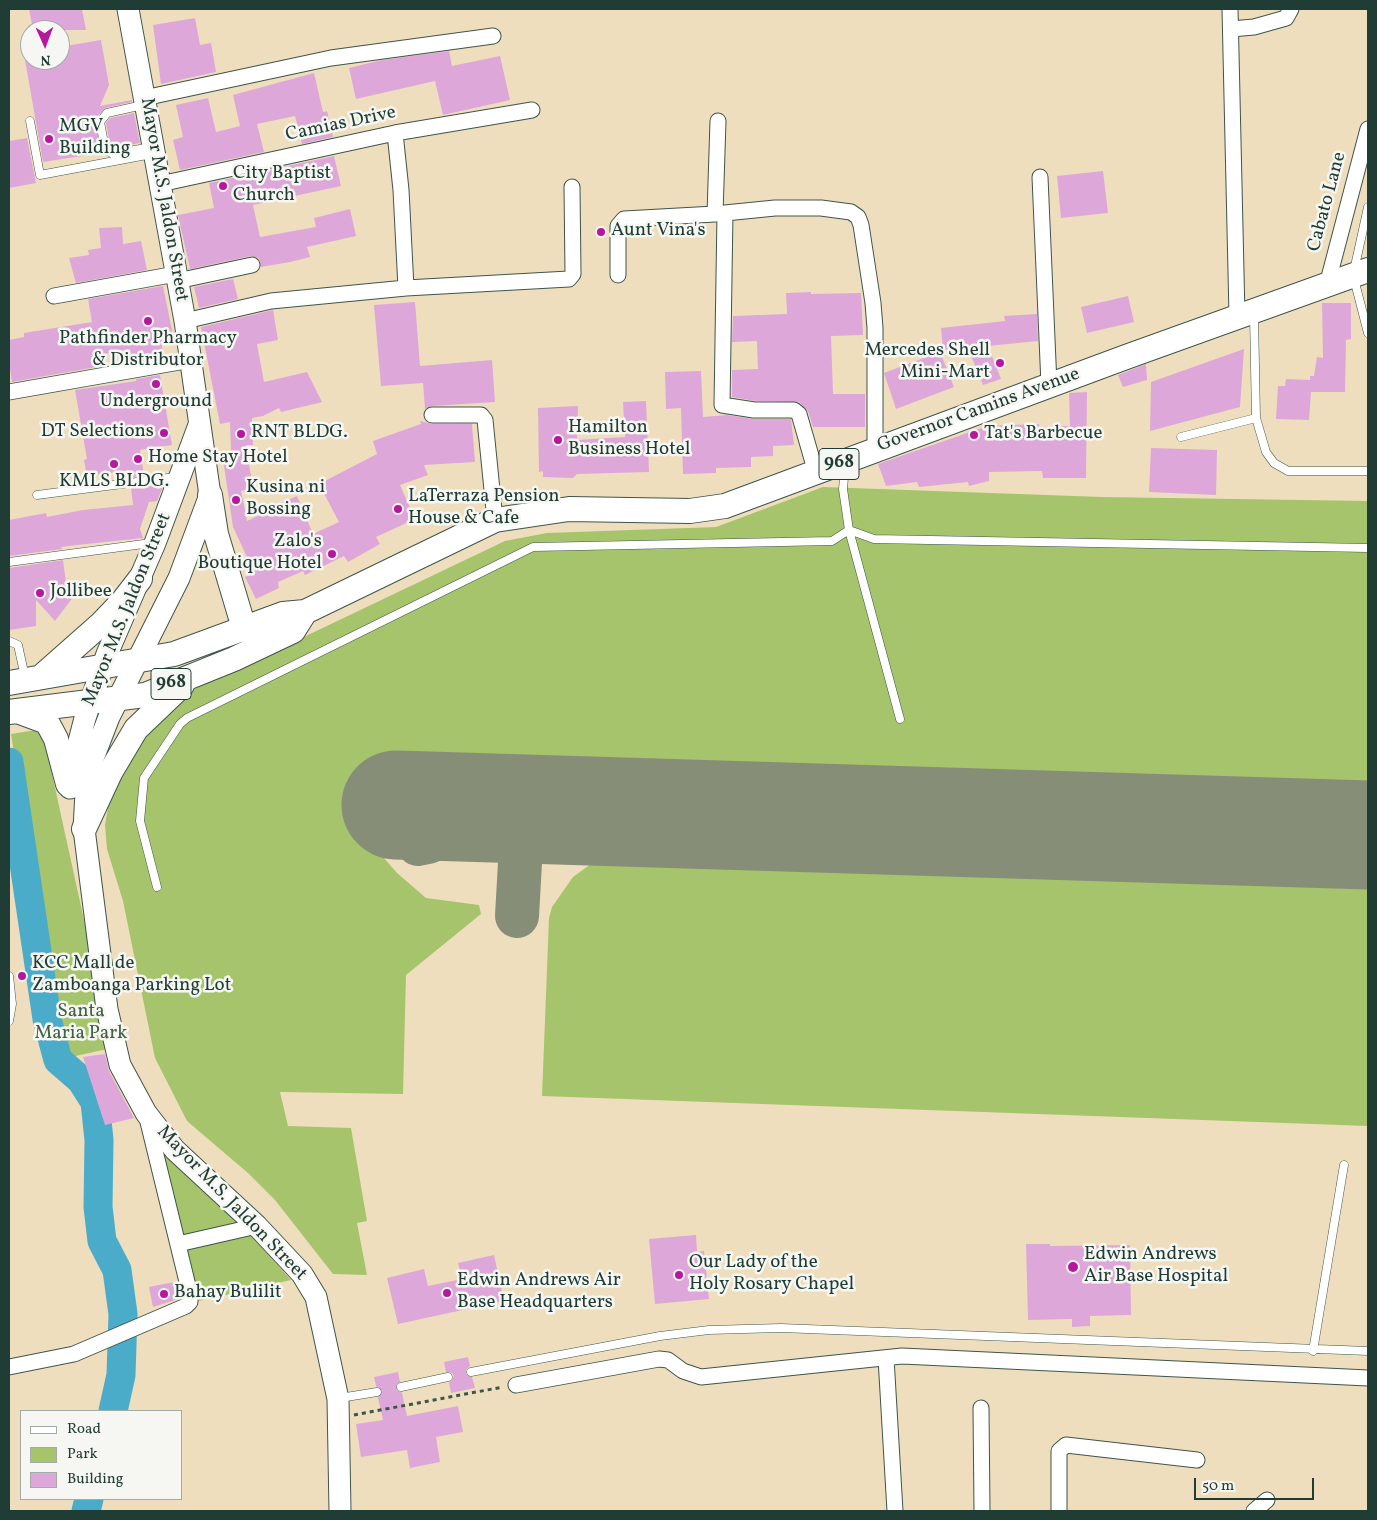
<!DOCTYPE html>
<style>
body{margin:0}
#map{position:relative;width:1377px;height:1520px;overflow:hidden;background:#efdebd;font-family:Vollkorn,serif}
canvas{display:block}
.frame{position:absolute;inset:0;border:10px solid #1f3d34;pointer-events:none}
.legend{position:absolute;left:20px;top:1410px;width:162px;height:90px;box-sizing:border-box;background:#f6f6f2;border:1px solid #a0aca6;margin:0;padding:6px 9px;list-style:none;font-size:15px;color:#1f3d34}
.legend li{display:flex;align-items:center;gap:10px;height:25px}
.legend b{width:25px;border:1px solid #a0aca6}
.north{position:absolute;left:20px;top:20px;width:50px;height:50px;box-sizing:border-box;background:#f6f6f2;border:1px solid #a0aca6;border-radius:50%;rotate:178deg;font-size:14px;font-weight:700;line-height:20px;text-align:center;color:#1f3d34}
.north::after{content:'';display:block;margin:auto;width:18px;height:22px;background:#b5179e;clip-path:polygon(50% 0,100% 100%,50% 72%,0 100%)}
.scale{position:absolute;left:1194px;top:1478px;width:120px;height:22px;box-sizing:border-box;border:2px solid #1f3d34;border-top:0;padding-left:6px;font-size:15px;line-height:18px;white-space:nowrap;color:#1f3d34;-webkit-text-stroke:4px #f6f6f2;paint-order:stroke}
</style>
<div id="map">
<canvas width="1377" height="1520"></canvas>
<div class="frame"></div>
<ul class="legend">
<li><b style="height:6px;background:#fff"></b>Road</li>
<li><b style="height:14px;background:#a6c46b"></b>Park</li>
<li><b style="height:14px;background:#dda8d9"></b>Building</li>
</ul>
<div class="north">N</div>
<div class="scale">50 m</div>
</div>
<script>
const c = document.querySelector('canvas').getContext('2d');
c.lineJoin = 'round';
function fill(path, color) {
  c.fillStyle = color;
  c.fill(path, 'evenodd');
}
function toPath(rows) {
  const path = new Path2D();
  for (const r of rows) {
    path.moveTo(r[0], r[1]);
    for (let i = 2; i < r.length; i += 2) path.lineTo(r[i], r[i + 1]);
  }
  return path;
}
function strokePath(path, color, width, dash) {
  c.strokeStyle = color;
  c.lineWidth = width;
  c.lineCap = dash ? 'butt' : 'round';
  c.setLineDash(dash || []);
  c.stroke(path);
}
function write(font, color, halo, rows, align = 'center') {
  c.font = font + ' Vollkorn,serif';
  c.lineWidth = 5;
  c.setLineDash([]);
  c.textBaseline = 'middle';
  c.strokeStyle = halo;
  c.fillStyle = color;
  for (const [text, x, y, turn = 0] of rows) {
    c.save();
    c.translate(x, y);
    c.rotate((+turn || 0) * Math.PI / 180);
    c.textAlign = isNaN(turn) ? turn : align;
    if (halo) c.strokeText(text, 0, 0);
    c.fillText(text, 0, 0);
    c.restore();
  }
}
fill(toPath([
 [823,487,1102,497,1368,501,1368,787,390,758,384,858,397,873,426,898,479,905,481,914,406,975,403,1094,280,1092,288,1126,351,1128,367,1221,357,1223,367,1275,333,1274,275,1200,248,1173,187,1121,155,1058,123,901,107,849,105,825,109,802,128,760,180,696,505,541,547,533,716,527],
 [36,730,45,742,112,1048,62,1059,11,734],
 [591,864,1368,889,1368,1126,542,1096,549,918,552,907,573,877],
 [161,1150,244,1224,181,1237],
 [249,1233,291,1280,199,1301,183,1248]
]), '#a6c46b');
strokePath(toPath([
 [9,762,47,1019,58,1060,81,1080,95,1102,99,1140,98,1207,102,1241,117,1270,123,1314,121,1375,113,1411],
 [86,1511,89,1499]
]), '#4bacca', 29);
strokePath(toPath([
 [489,808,446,779,430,782,417,796,412,806,411,831,413,839,418,844,428,842,510,808],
 [517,916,523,809]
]), '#878e78', 44);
strokePath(toPath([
 [396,805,1368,835]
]), '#878e78', 109);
fill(toPath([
 [29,9,82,9,86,30,33,30],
 [195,18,200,45,211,43,216,72,161,84,153,25],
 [101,40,109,85,100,106,132,100,132,102,105,108,95,119,101,153,43,162,25,60,60,60,60,47],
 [449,51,452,66,500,56,510,100,443,115,435,81,356,99,349,68,382,60],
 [314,73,323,112,327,111,333,137,302,144,295,116,257,124,264,152,180,170,173,140,183,137,176,105,208,98,216,132,240,126,233,95],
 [134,113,140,143,114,148,110,146,106,123,110,118],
 [27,138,36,183,9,188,9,141],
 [334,156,341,186,253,205,260,237,316,227,314,218,350,209,356,236,307,247,310,257,290,262,261,267,259,258,251,256,190,269,178,215,214,208,209,183],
 [1103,171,1108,213,1061,218,1057,176],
 [122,227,123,244,141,241,147,270,76,283,69,258,89,255,88,250,101,248,99,228],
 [233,279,238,299,199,308,194,287],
 [163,286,174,340,161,342,164,355,132,361,130,349,100,355,102,366,12,382,9,362,9,340,24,337,24,333,92,322,88,299],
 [811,292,811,294,861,293,863,335,831,336,833,394,865,394,865,427,813,427,808,411,799,402,755,401,732,397,732,370,758,369,757,341,732,342,733,316,787,314,786,293],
 [1128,296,1134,322,1087,333,1081,307],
 [415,302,420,366,492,360,495,402,432,406,425,409,423,383,381,386,374,305],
 [1322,303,1351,303,1351,339,1346,340,1345,392,1311,392,1309,420,1276,419,1278,386,1285,386,1286,379,1310,380,1310,376,1314,376,1317,357,1323,358],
 [273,310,278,340,257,344,264,382,307,372,322,402,281,412,279,408,263,416,252,418,253,445,246,445,253,489,241,491,247,521,275,508,274,506,297,496,313,534,339,522,319,484,377,454,373,441,421,424,420,421,432,424,472,424,475,462,424,465,428,475,400,485,415,519,376,537,380,544,348,562,344,556,305,575,303,571,278,582,279,588,256,599,245,577,250,575,244,561,248,559,233,527,222,452,231,451,230,422,220,424,201,327],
 [1037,314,1038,341,988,346,1001,379,983,385,968,348,943,350,941,328,1005,321,1004,316],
 [1244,349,1240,407,1150,431,1151,382],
 [940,352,954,387,896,409,884,373],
 [1146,364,1147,380,1123,387,1118,375],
 [701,371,703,417,727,415,754,419,791,419,794,445,773,446,773,456,751,457,751,467,716,468,716,473,683,474,681,408,666,409,665,372],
 [160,375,172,445,140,450,144,476,130,477,129,470,87,476,84,460,87,459,75,390,136,381,136,379],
 [1087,392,1086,478,1043,478,1042,471,989,472,989,481,969,486,968,482,919,487,917,482,886,486,878,464,987,426,1039,424,1039,427,1070,426,1069,393],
 [646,401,649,472,577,474,573,478,543,477,543,471,539,472,538,408,578,406,577,440,625,437,623,402],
 [1151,448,1217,450,1216,495,1149,492],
 [164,484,157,501,149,502,140,529,143,538,77,545,61,547,62,549,9,556,9,520,46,513,47,517,83,510,133,505,131,488],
 [63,560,67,590,74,596,55,621,36,600,36,626,9,630,9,568],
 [105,1054,109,1071,134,1118,105,1125,83,1057],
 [696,1235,697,1252,704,1251,709,1299,655,1304,649,1239],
 [1026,1244,1050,1244,1050,1246,1130,1245,1131,1315,1090,1316,1090,1326,1072,1327,1072,1319,1028,1320],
 [494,1255,504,1301,398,1324,387,1278,424,1269,428,1286,462,1279,458,1263],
 [174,1282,178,1299,153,1307,149,1287],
 [468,1357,470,1366,466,1370,466,1374,472,1377,475,1388,451,1393,449,1383,454,1376,452,1373,446,1372,444,1362],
 [398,1372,400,1382,396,1389,402,1393,407,1416,458,1406,463,1432,436,1437,440,1462,410,1468,407,1450,361,1457,356,1424,383,1420,378,1398,382,1391,376,1386,374,1377]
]), '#dda8d9');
const lane = toPath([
 [143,105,107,113,100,122,105,149,113,154,151,147],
 [30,121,40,175,152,154],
 [1368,207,1353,275,1368,333],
 [1254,315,1256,418,1266,452,1274,463,1288,471,1368,471],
 [1181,437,1256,418],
 [845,466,843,489,849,530,874,539,1368,548],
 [37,495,176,477],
 [9,562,151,543],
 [9,641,18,645,25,677],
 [157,887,140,821,144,778,180,724,187,718,533,547,832,541,849,530,900,719],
 [9,976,12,1004,9,1021],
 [1313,1351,1344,1165],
 [471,1372,660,1336,709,1330,781,1328,1368,1351],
 [401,1387,448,1377],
 [340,1398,377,1392]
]);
const street = toPath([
 [1230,9,1237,316],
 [1231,29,1254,27,1286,18,1291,9],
 [144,98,331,58,493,36],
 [395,133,401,190,406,288],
 [1040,177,1049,385],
 [160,184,395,133,532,110],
 [725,213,722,405,754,410,794,410,799,414,816,473],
 [715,214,718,121],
 [618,275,618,226,624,219,715,214,775,208,821,208,851,212,858,217,861,225,873,303,875,328,875,449],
 [177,281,252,265],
 [1327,285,1368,129],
 [54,296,176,274],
 [185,321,271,301,406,288,569,279,573,274,572,187],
 [9,392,191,360],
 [432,415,481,415,485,420,495,520],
 [178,1244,257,1226],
 [886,1358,895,1511],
 [9,1367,74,1354,186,1306,190,1302,190,1294,147,1118],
 [516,1385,659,1359,668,1360,683,1371,701,1377,902,1356,1368,1378],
 [981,1408,982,1511],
 [1059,1511,1059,1451,1066,1445,1197,1460],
 [1254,1511,1267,1500]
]);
const secondary = toPath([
 [128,9,185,321,210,495,179,578,109,717,87,774,84,829,107,1009,120,1065,146,1113,175,1150,257,1226,302,1274,316,1297,338,1399,340,1511],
 [70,788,68,784,85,718,107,654,155,543,199,425]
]);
const primary = toPath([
 [210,495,216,534,244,628],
 [41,677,101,624,123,601,140,579],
 [9,683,174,654,283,614,305,612,495,520,569,509,690,511,725,506,1126,357,1368,270],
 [9,712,145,695,234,659,293,631,305,612],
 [20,712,47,722,56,739,68,784],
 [84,829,111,771,136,729,182,685]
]);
strokePath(lane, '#3e5549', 9);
strokePath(street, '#3e5549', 17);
strokePath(secondary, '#3e5549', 23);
strokePath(primary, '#3e5549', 26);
strokePath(toPath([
 [354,1415,503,1387]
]), '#3e5549', 3, [4, 4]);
strokePath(lane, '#fff', 8);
strokePath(street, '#fff', 15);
strokePath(secondary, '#fff', 21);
strokePath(primary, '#fff', 24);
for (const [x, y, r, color] of [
 [49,139,5,"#b5179e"],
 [223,186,5,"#b5179e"],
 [601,232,5,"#b5179e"],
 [148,321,5,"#b5179e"],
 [1000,363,5,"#b5179e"],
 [156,384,5,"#b5179e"],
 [164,433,5,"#b5179e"],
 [241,434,5,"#b5179e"],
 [974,435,5,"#b5179e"],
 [558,440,5,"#b5179e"],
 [138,459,5,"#b5179e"],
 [114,464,5,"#b5179e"],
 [236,500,5,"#b5179e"],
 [398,509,5,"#b5179e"],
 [332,554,5,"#b5179e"],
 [40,593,5,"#b5179e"],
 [22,976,5,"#b5179e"],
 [1073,1267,6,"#b5179e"],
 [679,1275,5,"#b5179e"],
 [447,1293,5,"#b5179e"],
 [164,1294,5,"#b5179e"]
]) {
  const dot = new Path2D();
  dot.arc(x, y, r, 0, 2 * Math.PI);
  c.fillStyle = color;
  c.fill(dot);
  strokePath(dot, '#f6f6f2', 2);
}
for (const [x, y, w] of [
 [839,464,40],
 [171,684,40]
]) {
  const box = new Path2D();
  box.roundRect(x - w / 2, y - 15.5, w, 31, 4);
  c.fillStyle = '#f6f6f2';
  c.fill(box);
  strokePath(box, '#1f3d34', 1);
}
write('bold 18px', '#1f3d34', null, [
 ["968",839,464],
 ["968",171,684]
]);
write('19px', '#1f3d34', '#f6f6f2', [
 ["Camias Drive",341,125,-12],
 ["Mayor M.S. Jaldon Street",163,200,80],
 ["Cabato Lane",1328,202,-75],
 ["Governor Camins Avenue",979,411,-20],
 ["Mayor M.S. Jaldon Street",128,610,-68],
 ["Mayor M.S. Jaldon Street",231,1204,46]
]);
write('19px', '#1f3d34', '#f6f6f2', [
 ["MGV",59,128],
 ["Building",59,150],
 ["City Baptist",233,175],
 ["Church",233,197],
 ["Aunt Vina's",611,232],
 ["Pathfinder Pharmacy",148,340,"center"],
 ["& Distributor",148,362,"center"],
 ["Mercedes Shell",990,352,"right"],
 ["Mini-Mart",990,374,"right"],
 ["Underground",156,403,"center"],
 ["Hamilton",568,429],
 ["Business Hotel",568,451],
 ["DT Selections",154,433,"right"],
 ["RNT BLDG.",251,434],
 ["Tat's Barbecue",984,435],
 ["Home Stay Hotel",148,459],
 ["KMLS BLDG.",114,483,"center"],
 ["Kusina ni",246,489],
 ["Bossing",246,511],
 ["LaTerraza Pension",408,498],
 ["House & Cafe",408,520],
 ["Zalo's",322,543,"right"],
 ["Boutique Hotel",322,565,"right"],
 ["Jollibee",50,593],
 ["KCC Mall de",32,965],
 ["Zamboanga Parking Lot",32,987],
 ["Edwin Andrews",1084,1256],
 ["Air Base Hospital",1084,1278],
 ["Our Lady of the",689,1264],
 ["Holy Rosary Chapel",689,1286],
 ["Edwin Andrews Air",457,1282],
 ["Base Headquarters",457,1304],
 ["Bahay Bulilit",174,1294]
], 'left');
write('19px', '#415f42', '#f6f6f2', [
 ["Santa",81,1013],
 ["Maria Park",81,1035]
]);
</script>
